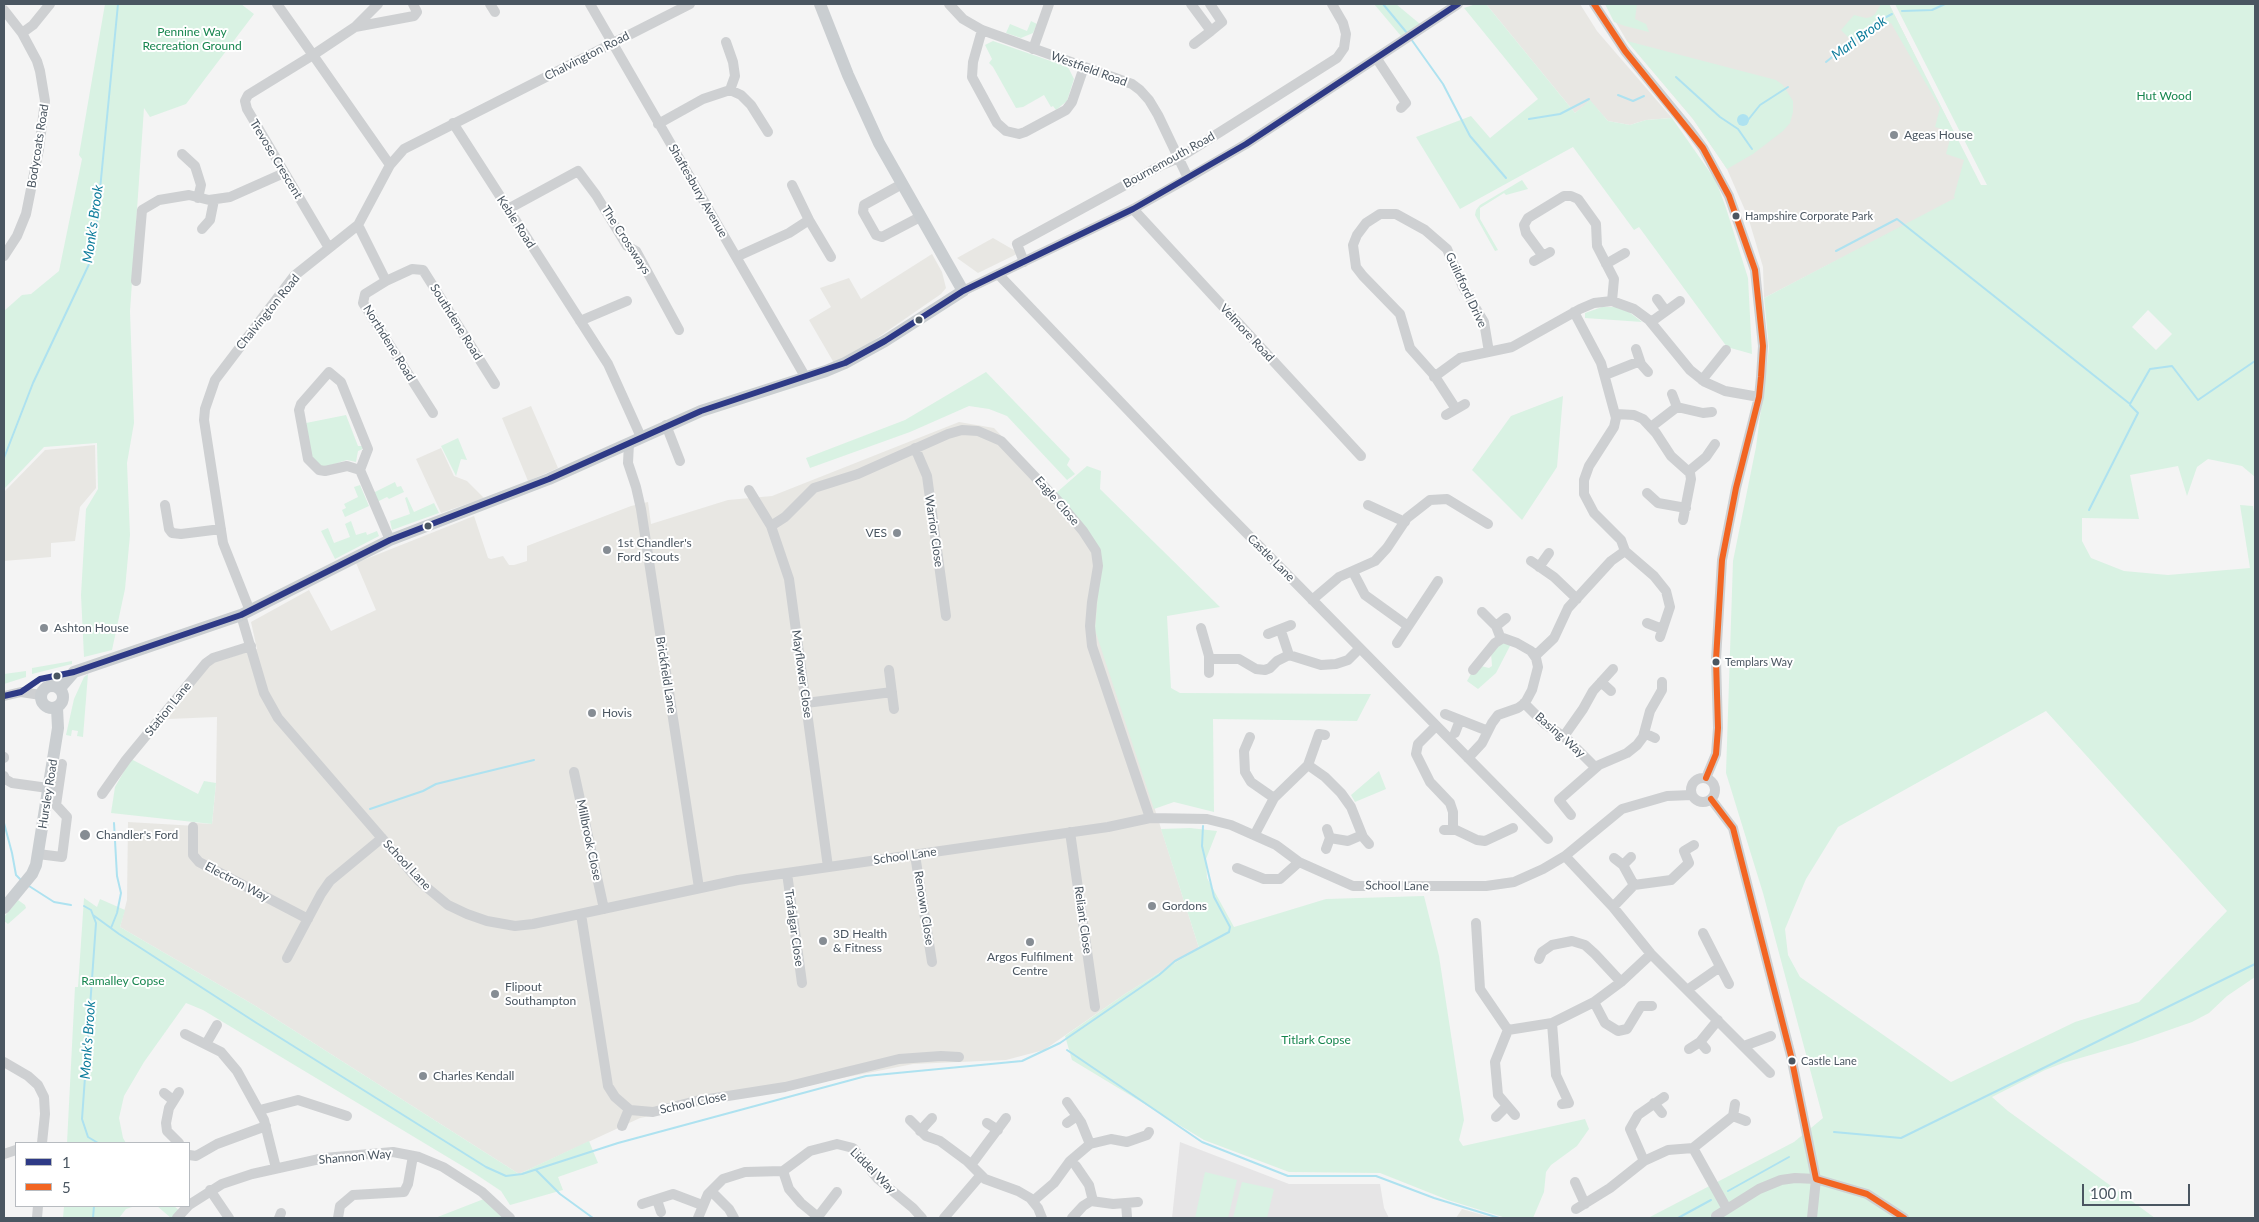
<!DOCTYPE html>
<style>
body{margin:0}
#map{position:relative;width:2259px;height:1222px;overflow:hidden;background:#f4f4f4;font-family:Lato,sans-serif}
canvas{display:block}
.frame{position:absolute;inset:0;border:5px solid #4a5661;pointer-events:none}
.legend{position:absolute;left:15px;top:1142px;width:175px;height:65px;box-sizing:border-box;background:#fff;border:1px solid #b7bbc0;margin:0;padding:6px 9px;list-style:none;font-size:15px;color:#4a5661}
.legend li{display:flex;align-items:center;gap:10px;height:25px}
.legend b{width:25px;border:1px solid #b7bbc0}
.scale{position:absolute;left:2082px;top:1184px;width:108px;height:22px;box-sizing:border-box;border:2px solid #4a5661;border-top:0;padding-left:6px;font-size:15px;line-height:18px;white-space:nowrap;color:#4a5661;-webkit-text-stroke:4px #fff;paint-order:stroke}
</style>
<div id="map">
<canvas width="2259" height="1222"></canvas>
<div class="frame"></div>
<ul class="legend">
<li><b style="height:6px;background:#2e3a86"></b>1</li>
<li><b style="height:6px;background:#f26522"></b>5</li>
</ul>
<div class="scale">100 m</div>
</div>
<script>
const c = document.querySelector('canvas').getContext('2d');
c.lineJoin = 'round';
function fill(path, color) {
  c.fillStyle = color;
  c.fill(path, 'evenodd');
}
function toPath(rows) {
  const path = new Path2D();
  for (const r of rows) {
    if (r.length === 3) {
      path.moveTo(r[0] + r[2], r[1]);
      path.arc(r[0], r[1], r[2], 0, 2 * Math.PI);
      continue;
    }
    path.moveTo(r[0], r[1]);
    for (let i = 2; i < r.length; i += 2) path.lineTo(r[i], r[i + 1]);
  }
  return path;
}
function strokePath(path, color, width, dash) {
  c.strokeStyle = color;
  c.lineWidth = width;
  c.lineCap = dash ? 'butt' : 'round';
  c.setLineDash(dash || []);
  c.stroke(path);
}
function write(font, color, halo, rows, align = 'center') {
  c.font = font + ' Lato,sans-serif';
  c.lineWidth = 4;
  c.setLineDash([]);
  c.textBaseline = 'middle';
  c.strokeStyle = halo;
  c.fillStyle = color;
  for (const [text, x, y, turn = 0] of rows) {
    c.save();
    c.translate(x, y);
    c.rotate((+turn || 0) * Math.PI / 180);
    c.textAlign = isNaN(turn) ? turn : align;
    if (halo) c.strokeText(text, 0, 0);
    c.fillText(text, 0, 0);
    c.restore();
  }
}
fill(toPath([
 [1486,4,1580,4,1597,31,1672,118,1646,120,1630,125,1608,121,1590,101,1575,113],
 [1605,4,1889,4,1981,186,1764,298,1763,267,1748,217,1727,169,1693,119,1627,41],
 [993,238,1019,253,978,273,957,258],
 [932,254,942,272,946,288,941,294,857,352,834,363,809,320,831,307,820,288,849,278,861,299],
 [531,406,558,468,528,481,502,418],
 [959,422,994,428,1056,493,1095,542,1151,797,1199,948,1125,994,1044,1050,1006,1060,913,1064,640,1118,519,1174,254,1005,120,927,127,900,128,822,196,826,196,823,212,824,216,783,217,717,168,719,165,716,208,664,257,649,251,622,309,590,331,631,376,610,356,563,474,516,488,558,491,559,503,556,509,565,514,565,527,561,527,546,631,506,648,502,651,524,728,500,772,496],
 [95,445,96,488,80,507,75,541,51,543,51,557,4,561,4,492,45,450],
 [441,448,454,476,467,481,484,498,441,513,416,459],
 [1462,1209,1493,1218,1456,1218]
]), '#e8e7e3');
fill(toPath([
 [1180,1142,1289,1184,1380,1184,1384,1208,1389,1218,1172,1218]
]), '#e6e5e6');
fill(toPath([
 [105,4,241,4,254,14,186,104,150,117,144,108,130,311,134,423,127,463,130,535,125,589,112,650,84,657,81,595,86,509,98,489,97,443,44,447,4,489,4,311,22,295,31,294,59,271,82,159,79,155],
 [1374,4,1396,4,1420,24,1401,36],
 [1476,4,1486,4,1575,113,1590,100,1608,121,1630,125,1646,120,1672,118,1716,181,1726,208,1748,278,1752,354,1727,347,1639,227,1634,230,1573,147,1460,209,1416,137,1471,116,1490,138,1538,99,1464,8],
 [1605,4,1637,4,1635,19,1646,24,1649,32,1625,26,1614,22],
 [1881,4,1889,4,1981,185,1987,185,1895,4,2255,4,2255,477,2242,466,2208,459,2197,467,2187,496,2178,466,2130,475,2139,519,2082,518,2082,541,2091,558,2124,571,2168,575,2250,568,2240,505,2253,506,2255,518,2255,977,2227,996,2209,1013,2192,1022,2132,1043,2063,1063,2045,1070,1992,1097,2008,1111,2155,1218,1648,1218,1794,1142,1823,1118,1763,893,1726,773,1733,561,1756,447,1769,348,1764,298,1955,198,1954,196,1964,160,1946,154,1952,132,1935,127,1940,108,1891,23,1875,32,1851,40,1841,30,1854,15,1866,18,1871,17,1875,14],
 [2148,310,2172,334,2156,350,2132,327],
 [2046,711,2227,911,2139,1002,2075,1022,1951,1082,1800,977,1788,955,1785,929,1806,879,1838,827],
 [1031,21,1037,24,1033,33,1021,38,1006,33,1010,24,1027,31],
 [993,41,1068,67,1074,79,1067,101,1056,110,1053,106,1051,107,1044,95,1023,107,1016,108,993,67,989,63,992,59,985,45],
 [1627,41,1776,80,1783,85,1793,101,1793,112,1790,123,1783,131,1753,154,1727,169,1693,119],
 [1522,180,1528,189,1506,195,1504,193,1480,208,1480,219,1498,250,1495,251,1475,215,1476,210,1480,205],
 [1602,307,1616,307,1629,312,1642,322,1585,318,1585,313],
 [986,372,1070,459,1067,465,1075,474,1067,480,1007,416,989,409,969,406,910,432,810,468,806,458,905,420],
 [1563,396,1557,467,1522,520,1472,470,1511,416],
 [346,415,358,446,362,446,363,449,358,451,356,462,347,460,321,468,312,459,306,423],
 [458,438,467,460,461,459,456,476,441,446],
 [1087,466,1101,471,1100,489,1220,607,1167,616,1171,688,1180,693,1371,694,1357,721,1213,719,1214,812,1174,802,1154,809,1095,630,1101,559,1056,493],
 [395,482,397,487,401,486,404,492,389,499,387,497,377,502,373,493],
 [360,485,369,506,345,517,342,510,346,508,344,504,358,497,354,487],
 [407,497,414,512,434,503,439,513,392,530,390,521,410,514,405,498],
 [351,521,356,535,366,532,367,535,377,531,379,536,335,559,321,531,328,528,334,543,350,537,345,524],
 [1505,643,1511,644,1496,673,1478,689,1467,681,1472,672,1481,666,1489,668,1492,666,1491,653,1500,644],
 [72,661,72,664,32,674,32,668],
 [26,671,26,677,4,684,4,674],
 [88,674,83,737,77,736,78,731,72,730,71,736,66,735,74,699,84,677],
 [131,759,198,794,204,781,216,783,212,824,111,813,115,787],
 [1379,771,1386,789,1355,802,1351,795],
 [1190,828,1217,831,1206,859,1207,878,1234,927,1326,899,1424,896,1439,956,1464,1120,1459,1140,1463,1146,1585,1119,1589,1129,1577,1146,1551,1165,1546,1172,1544,1192,1533,1218,1506,1218,1448,1200,1380,1173,1289,1172,1204,1140,1072,1060,1065,1036,1125,994,1199,948,1161,829],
 [84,898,97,907,100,899,125,910,120,927,254,1005,519,1174,589,1141,598,1163,558,1177,563,1190,510,1205,501,1191,474,1173,203,1010,186,1003,144,1062,124,1096,119,1118,123,1138,126,1143,67,1143,75,987,78,987],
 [18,900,25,905,26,908,8,924,4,921,4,917],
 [1205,1172,1237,1180,1228,1218,1195,1218],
 [1242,1182,1274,1189,1267,1218,1233,1218],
 [489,1197,508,1216,501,1218,435,1218],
 [64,1206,135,1206,126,1209,119,1218,63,1218],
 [157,1206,174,1206,180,1211,171,1218]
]), '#d9f2e3');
fill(toPath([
 [1743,120,6]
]), '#aee2f0');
strokePath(toPath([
 [1383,4,1407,33],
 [1902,11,1932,10,1945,4],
 [1411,39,1443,84,1470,136,1506,178],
 [1826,62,1875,23,1892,14],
 [1676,77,1720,117,1738,129,1752,149],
 [1618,95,1633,101,1644,96],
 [1529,119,1560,114,1589,99],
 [1748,120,1760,105,1788,87],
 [1836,251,1897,219,2130,404,2150,369,2172,366,2198,400,2255,361],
 [4,458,33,383,91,260,95,241,118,4],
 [2089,510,2138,413,2130,405],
 [370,809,423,791,436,784,534,760],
 [4,823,12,853,16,875,21,880],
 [29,886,54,902,71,905],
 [84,906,91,910,96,923,82,1119,88,1137,98,1143],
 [93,915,119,934,255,1022,486,1167,506,1176,522,1174,618,1143,866,1076,1022,1061,1060,1043,1159,975,1175,961,1229,932,1230,927,1214,897,1202,846,1203,826],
 [111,928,117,913,121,893,117,876,114,823],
 [1067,1050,1202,1142,1288,1176,1376,1176,1434,1198,1499,1218],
 [1834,1132,1901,1138,2255,964],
 [536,1170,560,1194,593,1218],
 [1728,1191,1789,1157],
 [93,1218,94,1206],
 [1678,1218,1711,1200]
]), '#aee2f0', 2);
strokePath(toPath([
 [277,4,313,55,355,27,378,4],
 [490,4,495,12],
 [590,4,806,378],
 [949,4,963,19,982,30,1132,84,1140,90,1149,100,1158,115,1188,178],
 [1191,4,1211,31,1222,22,1210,4],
 [1594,4,1625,51,1689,129,1703,148,1729,196,1755,270,1763,346,1761,377,1759,397,1736,488,1722,560,1716,660,1718,728,1716,754,1706,778],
 [4,10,22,33,37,61,40,71,45,101,39,149,26,214,17,236,4,256],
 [355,27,414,16,417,12,413,4],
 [982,30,973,62,972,77,997,123,1006,131,1019,134,1025,132,1066,110,1072,102,1084,67],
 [22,33,33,25,50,4],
 [1194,44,1211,31],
 [1033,49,1049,4],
 [1377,59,1406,103,1401,108],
 [730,90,741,95,751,105,768,132],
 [453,123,608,364,641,437],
 [658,124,703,99,730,90,735,76,733,62,726,42],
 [182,154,195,166,201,185,198,198],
 [902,184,864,205,863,212,876,235,882,237,920,217],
 [792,185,809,220],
 [508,209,578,171,596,195,627,246,636,251,679,330],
 [1133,209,1361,456],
 [358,225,386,281,412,269,423,270,495,384],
 [202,229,210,220,214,200],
 [329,248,247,109,245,101,248,95,313,55,390,165],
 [1543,256,1526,233,1524,225,1528,218,1564,196,1571,196,1578,199,1596,224,1597,246,1614,279,1612,301],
 [736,257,789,233,809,220,831,257],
 [1534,261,1550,252],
 [1024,262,1017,244,1160,166,1179,158,1337,58,1344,48,1346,34,1343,23,1332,4],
 [1606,264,1625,253],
 [998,274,1214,500,1548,839],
 [136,281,142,210,159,200,189,195,209,200,230,197,284,173],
 [386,281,365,294,363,303,433,413],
 [963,291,1133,209,1188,178,1246,144,1458,4],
 [1657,299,1665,310],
 [1574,312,1601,363,1616,418,1614,427,1589,466,1584,480,1584,494,1594,513,1621,540,1625,551],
 [580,321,627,301],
 [1651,322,1680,301],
 [1636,349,1641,364,1648,372],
 [1605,375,1640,361],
 [1434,377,1460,358,1512,347,1580,309,1594,303,1612,301,1634,309,1649,320,1690,370,1705,382,1725,391,1759,397],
 [1702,380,1726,350],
 [1672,394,1677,407],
 [1456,409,1434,375,1410,348,1400,314,1363,276,1356,267,1353,245,1357,235,1366,223,1380,214,1396,214,1425,230,1447,249,1463,287,1484,322,1489,352],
 [1616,414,1634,415,1643,419,1656,433,1671,456,1690,473,1691,479,1683,520],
 [1446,415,1465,404],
 [666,425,680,461],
 [1651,427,1677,407,1703,413,1712,412],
 [629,443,628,463,636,487,641,509,699,888],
 [915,448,927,476,946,616],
 [360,470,368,449,341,382,329,372,301,404,299,410,308,459,319,470,325,471,347,466,360,470,390,540],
 [1689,471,1706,457,1715,444],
 [749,490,771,526,789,579,828,867],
 [1647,493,1658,503,1686,508],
 [165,505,169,529,172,533,181,534,221,529],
 [1368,505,1405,522],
 [771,526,785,517,814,488,858,474,948,434,962,430,978,431,1001,441,1058,501,1083,531,1096,551,1098,566,1092,602,1090,626,1092,646,1150,818],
 [1625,551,1654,576,1666,591,1670,607,1660,637],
 [1531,561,1554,577,1577,599],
 [1539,567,1549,553],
 [1353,572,1365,595,1408,626],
 [1312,600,1339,577,1375,561,1387,548,1407,518,1430,500,1447,499,1488,524],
 [250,611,223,543,204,420,205,409,215,380,294,276,358,225,390,165,404,149,690,4],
 [1482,612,1496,626,1501,639],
 [241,615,264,693,278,718,419,881,448,905,467,914,487,921,515,926,533,924,738,880,1108,827,1150,818,1207,819,1231,825,1276,845,1299,862,1353,886,1486,886,1514,882,1543,869,1565,856,1622,809,1667,796,1692,795],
 [1647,623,1662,629],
 [1496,626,1506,618],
 [1201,628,1209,656,1209,673],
 [1281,631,1289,655],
 [1268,634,1291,625],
 [1397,643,1438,581],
 [1535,656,1554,638,1568,608,1611,561,1625,551],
 [1209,659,1239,659,1256,669,1265,670,1270,668,1277,661,1289,655,1321,665,1336,664,1348,660,1360,648],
 [889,670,894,709],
 [1601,682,1611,691],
 [4,696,21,692,41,695],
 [806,703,892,692],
 [1524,703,1545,724,1567,739,1595,767],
 [1445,714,1488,731],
 [1436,726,1418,744,1416,754,1430,782,1450,803,1453,812,1453,830],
 [1455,733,1460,720],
 [1644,733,1655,738],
 [1564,736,1583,709,1593,691,1613,669],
 [1250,737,1244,751,1245,772,1251,782,1274,798],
 [4,758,4,757],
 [1468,758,1482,743,1492,723,1498,715,1518,708,1525,703,1532,690,1538,667,1536,658,1531,651,1517,643,1503,638,1495,643,1473,670],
 [1308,765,1325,777,1341,793,1351,807,1363,837,1369,844],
 [574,772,604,909],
 [4,776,5,779,12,783,48,788],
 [1703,790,12],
 [102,794,126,760,206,663,213,658,251,646],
 [1711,799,1733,828,1791,1056,1816,1179,1812,1218],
 [1571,815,1559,800,1599,765,1627,753,1637,745,1643,737,1650,711,1662,690,1662,682],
 [193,827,193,855,199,862,308,919],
 [1444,830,1456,830,1477,840,1485,841,1513,828],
 [1070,832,1095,1007],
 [1255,834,1274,798,1308,765,1319,734,1325,735],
 [1330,838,1348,841,1362,835],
 [1326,849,1330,838,1327,829],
 [38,854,62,857,67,817,56,805,62,764],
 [915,855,932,962],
 [1565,856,1613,907,1651,954,1770,1073],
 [1614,858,1623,865,1634,885],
 [1623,865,1631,857],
 [1237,868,1264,879,1280,879,1299,862],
 [787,873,802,983],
 [1613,907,1634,885,1671,880,1689,863,1684,851,1694,845],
 [581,914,608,1086,615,1097,630,1110,653,1112,696,1101,785,1087,899,1059,941,1056,959,1057],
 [1476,923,1480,989,1508,1030],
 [1703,933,1729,984],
 [287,958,321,894,330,881,382,838],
 [1539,959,1542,952,1552,945,1572,941,1585,945,1595,954,1621,982],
 [1687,990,1720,967],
 [1594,1002,1605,1023,1618,1031,1627,1029,1641,1006,1652,1006],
 [1552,1023,1556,1075,1569,1103,1562,1104],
 [1508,1030,1552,1023,1594,1002,1621,982,1651,954],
 [1508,1030,1495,1062,1498,1095,1515,1115],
 [185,1034,221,1052,237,1071,264,1120,276,1168],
 [206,1044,217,1025],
 [1744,1046,1771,1036],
 [1689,1049,1700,1042],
 [1706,1049,1700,1042,1718,1020],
 [4,1062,28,1076,38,1085,44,1097,45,1114,42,1143],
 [164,1093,173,1100],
 [1067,1102,1081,1122,1090,1144],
 [1654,1103,1662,1113],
 [260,1110,298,1100,347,1116],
 [1733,1116,1735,1104],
 [1496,1117,1507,1106],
 [910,1120,926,1136,940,1141,967,1161,985,1179,1018,1191,1030,1198,1038,1208,1042,1218],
 [987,1123,998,1130],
 [1067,1123,1077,1116],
 [622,1126,629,1109],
 [920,1131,932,1118],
 [179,1143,167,1131,166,1123,169,1108,179,1092],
 [1693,1148,1727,1209],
 [4,1154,16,1150],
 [189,1155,196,1156,217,1144,266,1126],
 [1644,1161,1630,1129,1638,1115,1664,1097],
 [971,1165,1006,1118],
 [1076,1166,1089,1185,1093,1201],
 [783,1171,789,1189,801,1203,818,1217],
 [1575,1182,1585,1204],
 [210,1190,229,1218],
 [711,1191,729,1209,734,1218],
 [657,1200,661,1212],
 [1033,1201,1054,1183,1070,1161,1090,1144,1111,1139,1127,1142,1147,1135,1149,1132],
 [1126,1203,1127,1217],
 [642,1204,673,1194,702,1205],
 [189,1205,222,1184,252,1174,324,1158,393,1152,419,1157,443,1167,482,1192,510,1218],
 [1576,1209,1610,1188,1644,1161,1668,1150,1693,1148,1733,1116,1746,1121],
 [1716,1216,1759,1189,1781,1180,1795,1178,1816,1179,1867,1194,1904,1218],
 [37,1218,38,1206],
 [177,1218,188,1206],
 [279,1218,281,1213],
 [338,1218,340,1206,353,1195,404,1192,408,1184,413,1156],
 [698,1218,708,1194,723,1179,745,1172,783,1171,810,1151,837,1144,853,1148,878,1179,913,1208,922,1218],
 [817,1218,837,1192],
 [944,1218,980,1176],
 [1072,1218,1083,1206,1091,1201,1113,1204,1138,1202]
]), '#ced0d2', 10);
strokePath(toPath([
 [52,697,11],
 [60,688,74,672,241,615,390,540,549,479,701,411,826,371,845,363,885,341,963,291,879,143,848,75,820,4],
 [4,908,32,874,36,865,58,728,57,708]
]), '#caced1', 12);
strokePath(toPath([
 [4,696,21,692,40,679,74,672,241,615,390,540,549,479,701,411,845,363,885,341,963,291,1133,209,1246,144,1458,4]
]), '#2e3a86', 6);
strokePath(toPath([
 [1594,4,1625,51,1703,148,1729,196,1755,270,1763,346,1761,377,1759,397,1736,488,1722,560,1716,660,1718,728,1716,754,1706,778],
 [1711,799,1733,828,1791,1056,1816,1179,1867,1194,1904,1218]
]), '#f26522', 6);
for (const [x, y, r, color] of [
 [1894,135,5,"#868d94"],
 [1736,216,4.5,"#4a5661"],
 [919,320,4.5,"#4a5661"],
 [428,526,4.5,"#4a5661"],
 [897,533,5,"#868d94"],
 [607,550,5,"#868d94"],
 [44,628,5,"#868d94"],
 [1716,662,4.5,"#4a5661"],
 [57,676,4.5,"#4a5661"],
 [592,713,5,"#868d94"],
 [85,835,6,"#868d94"],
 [1152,906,5,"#868d94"],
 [823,941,5,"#868d94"],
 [1030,942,5,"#868d94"],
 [495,994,5,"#868d94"],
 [1792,1061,4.5,"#4a5661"],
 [423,1076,5,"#868d94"]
]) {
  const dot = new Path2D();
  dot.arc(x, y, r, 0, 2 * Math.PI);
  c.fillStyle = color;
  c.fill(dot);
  strokePath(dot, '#fff', 2);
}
write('11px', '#4a5661', '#fff', [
 ["Hampshire Corporate Park",1745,216],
 ["Templars Way",1725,662],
 ["Castle Lane",1801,1061]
], 'left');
write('12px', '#17864f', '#fff', [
 ["Pennine Way",192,32],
 ["Recreation Ground",192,46],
 ["Hut Wood",2164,96],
 ["Ramalley Copse",123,981],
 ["Titlark Copse",1316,1040]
]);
write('12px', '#4a5661', '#fff', [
 ["Chalvington Road",587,56,-27],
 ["Westfield Road",1089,69,20],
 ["Bodycoats Road",38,146,-81],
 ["Trevose Crescent",276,159,59],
 ["Bournemouth Road",1169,160,-29],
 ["Shaftesbury Avenue",698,191,60],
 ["Keble Road",516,222,57],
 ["The Crossways",626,240,57],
 ["Guildford Drive",1466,290,65],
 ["Chalvington Road",268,312,-51],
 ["Southdene Road",456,322,58],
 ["Velmore Road",1247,333,47],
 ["Northdene Road",389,343,58],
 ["Eagle Close",1057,501,49],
 ["Warrior Close",934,531,82],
 ["Castle Lane",1271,558,45],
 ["Mayflower Close",802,674,82],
 ["Brickfield Lane",666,675,81],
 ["Station Lane",168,709,-51],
 ["Basing Way",1560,735,41],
 ["Hursley Road",48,794,-81],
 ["Millbrook Close",589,840,78],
 ["School Lane",905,856,-8],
 ["School Lane",407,865,47],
 ["Electron Way",237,882,28],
 ["School Lane",1397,886,1],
 ["Renown Close",924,908,81],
 ["Reliant Close",1083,920,82],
 ["Trafalgar Close",794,928,82],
 ["School Close",693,1103,-12],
 ["Shannon Way",355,1157,-5],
 ["Liddel Way",873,1171,45]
]);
write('12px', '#4a5661', '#fff', [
 ["Ageas House",1904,135],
 ["VES",887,533,"right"],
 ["1st Chandler's",617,543],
 ["Ford Scouts",617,557],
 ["Ashton House",54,628],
 ["Hovis",602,713],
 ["Chandler's Ford",96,835],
 ["Gordons",1162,906],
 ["3D Health",833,934],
 ["& Fitness",833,948],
 ["Argos Fulfilment",1030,957,"center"],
 ["Centre",1030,971,"center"],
 ["Flipout",505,987],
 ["Southampton",505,1001],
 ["Charles Kendall",433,1076]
], 'left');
write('italic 14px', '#0c7c9b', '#fff', [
 ["Marl Brook",1859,38,-36],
 ["Monk's Brook",93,224,-82],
 ["Monk's Brook",88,1040,-86]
]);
</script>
